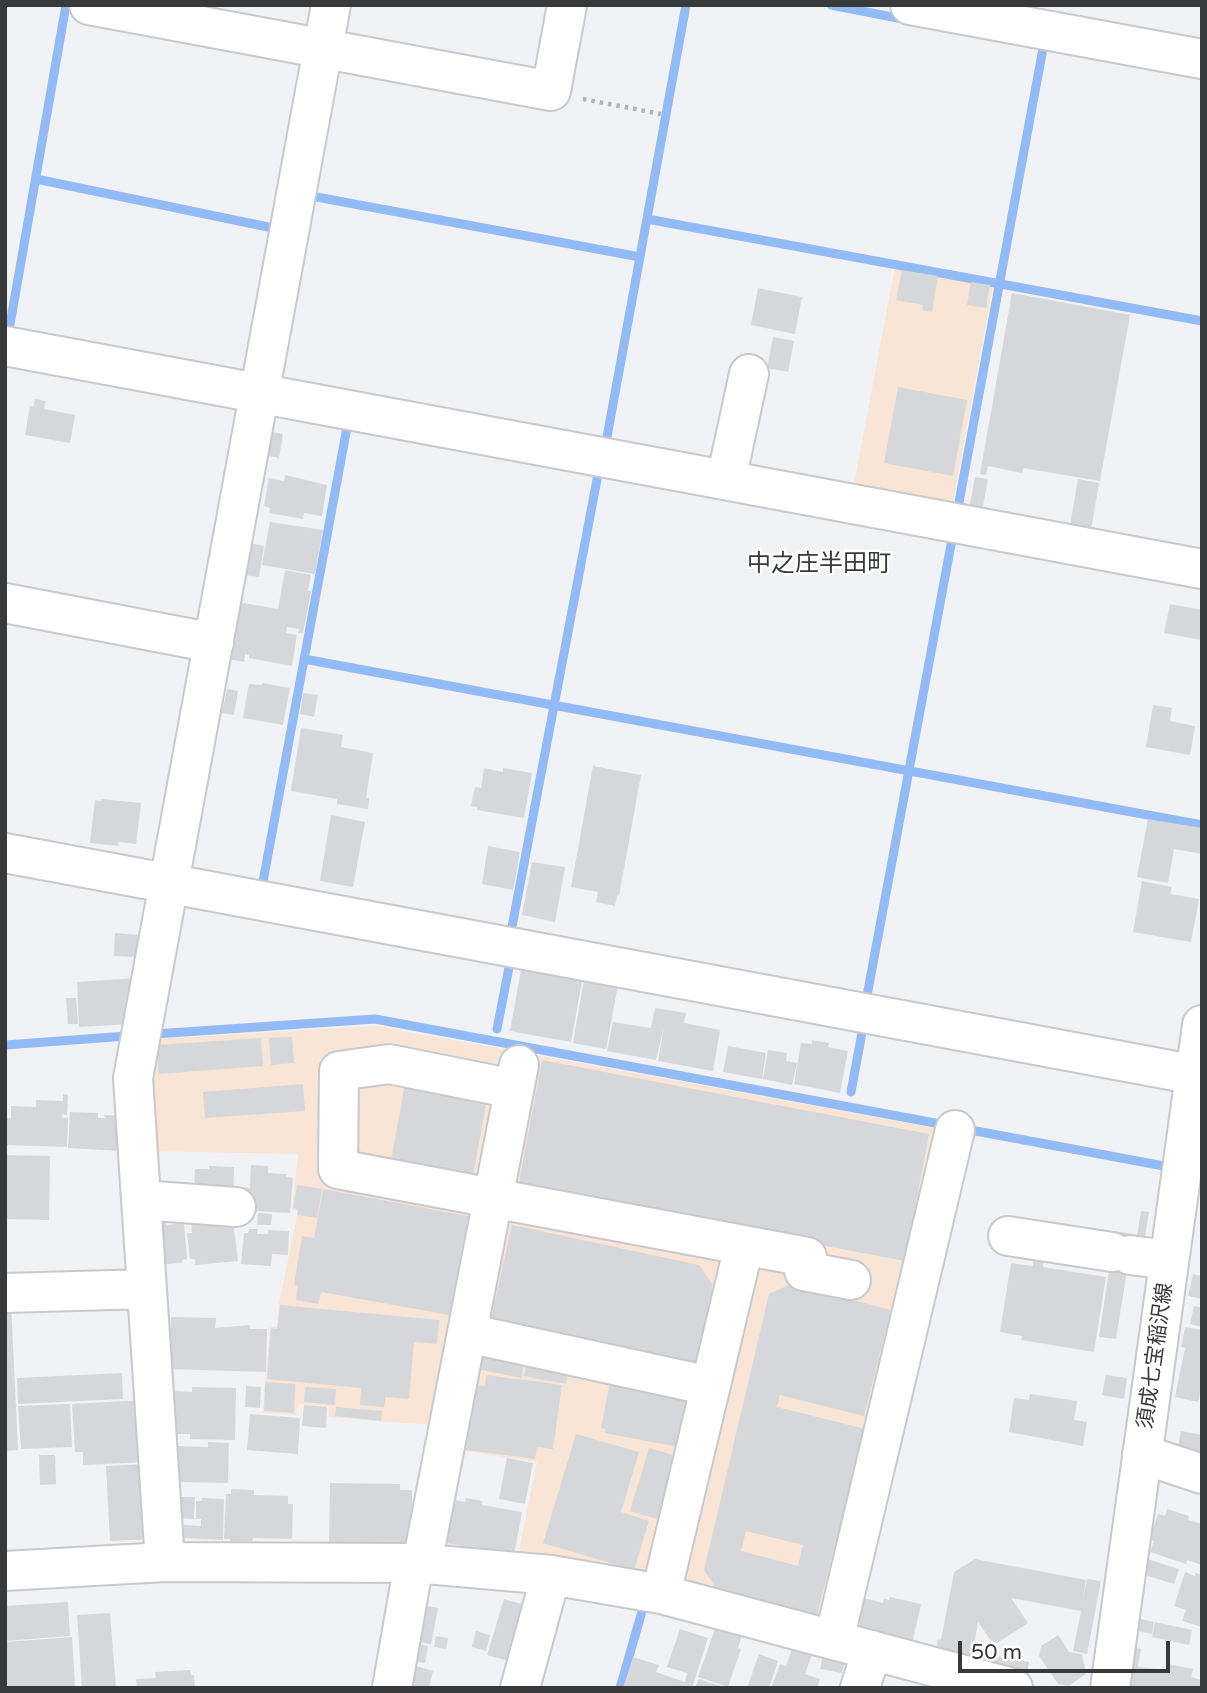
<!DOCTYPE html>
<meta charset="utf-8">
<style>
body{margin:0}
#map{position:relative;width:1207px;height:1693px;overflow:hidden;background:#f1f2f6;font-family:"Varela Round",sans-serif}
canvas{display:block}
.frame{position:absolute;inset:0;border:7px solid #38393a;pointer-events:none}
.scale{position:absolute;left:958px;top:1641px;width:212px;height:32px;box-sizing:border-box;border:4px solid #38393a;border-top:0;padding-left:9px;font-size:21px;line-height:24px;white-space:nowrap;color:#38393a;-webkit-text-stroke:5px #fff;paint-order:stroke}
</style>
<div id="map">
<canvas width="1207" height="1693"></canvas>
<div class="frame"></div>
<div class="scale">50 m</div>
</div>
<script>
const c = document.querySelector('canvas').getContext('2d');
c.lineJoin = 'round';
function fill(path, color) {
  c.fillStyle = color;
  c.fill(path, 'evenodd');
}
function toPath(rows) {
  const path = new Path2D();
  for (const r of rows) {
    path.moveTo(r[0], r[1]);
    for (let i = 2; i < r.length; i += 2) path.lineTo(r[i], r[i + 1]);
  }
  return path;
}
function strokePath(path, color, width, dash) {
  c.strokeStyle = color;
  c.lineWidth = width;
  c.lineCap = dash ? 'butt' : 'round';
  c.setLineDash(dash || []);
  c.stroke(path);
}
function write(font, color, halo, rows, align = 'center') {
  c.font = font + ' "Varela Round","Noto Sans JP",sans-serif';
  c.lineWidth = 5;
  c.setLineDash([]);
  c.textBaseline = 'middle';
  c.strokeStyle = halo;
  c.fillStyle = color;
  for (const [text, x, y, turn = 0] of rows) {
    c.save();
    c.translate(x, y);
    c.rotate((+turn || 0) * Math.PI / 180);
    c.textAlign = isNaN(turn) ? turn : align;
    if (halo) c.strokeText(text, 0, 0);
    c.fillText(text, 0, 0);
    c.restore();
  }
}
fill(toPath([
 [895,267,993,285,951,513,852,495],
 [376,1026,941,1129,822,1628,517,1560,537,1462,452,1449,456,1427,329,1417,329,1406,298,1404,296,1415,263,1413,270,1327,277,1327,279,1304,298,1211,292,1209,298,1154,144,1151,156,1039]
]), '#f8e5d5');
strokePath(toPath([
 [831,5,908,20],
 [36,179,278,229],
 [309,202,311,196,640,257],
 [647,219,1202,321],
 [8,336,66,5],
 [605,448,686,5],
 [957,513,1044,43],
 [304,659,1202,825],
 [262,887,348,422,353,423],
 [511,932,599,469],
 [866,1001,953,534],
 [497,1029,511,957],
 [155,1034,375,1019,946,1125],
 [5,1045,127,1036],
 [851,1092,864,1022],
 [965,1129,1164,1166],
 [620,1688,643,1608]
]), '#92baf5', 9);
fill(toPath([
 [902,270,938,276,932,312,922,310,923,305,896,300],
 [971,282,990,285,986,308,967,305],
 [758,288,802,297,795,334,751,325],
 [1012,293,1130,315,1100,481,1023,468,1022,473,988,466,986,475,980,474],
 [773,337,794,341,788,372,767,368],
 [898,387,967,400,953,476,884,463],
 [35,399,46,401,44,409,75,415,70,443,25,435,30,406,33,407],
 [263,430,283,434,279,458,259,454],
 [285,475,327,485,322,516,304,513,303,519,269,513,270,508,264,506,269,478,284,481],
 [975,477,988,479,981,517,968,515],
 [1078,479,1099,483,1090,536,1069,532],
 [270,522,323,530,315,574,262,565],
 [244,542,264,546,259,577,238,574],
 [285,570,311,575,308,591,311,591,303,633,298,633,299,629,287,627,286,633,297,635,292,666,249,658,249,655,245,654,244,662,224,658,238,602,278,609],
 [1170,604,1202,610,1202,640,1164,633],
 [262,683,290,688,283,725,243,718,249,684,262,685],
 [227,689,238,691,234,715,222,713],
 [303,693,318,695,314,717,300,714],
 [1153,705,1172,708,1170,721,1195,726,1190,755,1146,747],
 [301,728,343,735,341,747,373,753,366,798,369,798,368,809,337,804,337,799,291,791],
 [593,766,641,775,619,896,617,895,615,906,596,902,598,892,571,887],
 [484,768,503,772,503,768,532,773,524,818,477,810,477,807,471,806,475,787,481,788],
 [101,799,141,803,136,844,118,842,118,846,90,843,95,800,101,801],
 [331,815,365,822,353,887,320,881],
 [1148,819,1202,828,1202,854,1174,849,1168,883,1137,877],
 [488,846,520,852,513,890,482,884],
 [532,862,565,867,555,922,522,915],
 [1142,881,1172,887,1170,894,1199,899,1191,942,1133,932],
 [115,933,139,935,138,957,114,956],
 [521,970,582,981,571,1042,510,1031],
 [585,974,619,980,606,1049,573,1043],
 [137,978,131,1024,79,1027,77,982],
 [66,998,76,998,78,1024,68,1024],
 [655,1008,686,1013,684,1023,720,1030,713,1071,658,1061,664,1026,656,1060,607,1051,613,1022,651,1028],
 [292,1037,294,1063,271,1065,269,1038],
 [261,1038,263,1066,159,1074,157,1045],
 [812,1040,829,1043,828,1047,848,1051,840,1093,794,1084,801,1043,812,1044],
 [728,1046,766,1053,762,1079,723,1072],
 [768,1050,787,1053,786,1061,797,1063,792,1085,763,1079],
 [542,1060,929,1134,905,1261,518,1188],
 [303,1084,305,1111,205,1118,203,1092],
 [405,1084,487,1099,473,1176,391,1161],
 [63,1094,68,1095,67,1115,62,1114,62,1118,68,1118,67,1147,6,1145,7,1118,11,1118,11,1106,36,1107,36,1100,63,1101],
 [70,1112,98,1113,98,1118,105,1118,104,1115,123,1116,121,1151,68,1148],
 [5,1155,50,1156,49,1220,5,1219],
 [251,1165,268,1166,268,1173,286,1174,286,1177,293,1178,290,1213,254,1211,242,1205,243,1187,250,1188],
 [209,1166,234,1167,233,1203,194,1192,195,1169,209,1169],
 [297,1185,322,1189,317,1218,297,1215,298,1209,293,1208],
 [323,1189,473,1217,455,1316,321,1292,318,1304,296,1300,298,1286,294,1285,302,1236,314,1238],
 [1141,1211,1149,1212,1145,1237,1137,1236],
 [258,1213,272,1214,271,1225,257,1225],
 [165,1219,166,1225,184,1223,187,1259,182,1260,182,1263,155,1265,154,1220],
 [233,1221,238,1261,195,1265,195,1259,190,1259,187,1233,192,1233,191,1222],
 [512,1225,699,1265,713,1285,695,1367,490,1323],
 [249,1229,258,1229,257,1234,268,1234,268,1230,289,1231,288,1255,272,1254,271,1266,241,1264,244,1233,248,1233],
 [1115,1231,1133,1234,1116,1339,1099,1337],
 [1033,1260,1044,1261,1043,1267,1106,1277,1094,1352,1021,1340,1022,1336,1000,1332,1011,1263,1033,1266],
 [1193,1274,1202,1276,1202,1299,1188,1296],
 [791,1284,891,1310,864,1416,780,1395,777,1407,865,1429,817,1615,716,1588,704,1570,769,1294],
 [746,1531,803,1545,798,1566,741,1551],
 [11,1303,18,1450,5,1451,5,1304],
 [280,1305,439,1320,437,1344,414,1342,409,1399,386,1397,387,1390,384,1407,360,1405,361,1388,267,1379,271,1328,277,1329],
 [1194,1306,1202,1308,1202,1327,1190,1324],
 [171,1317,216,1318,215,1328,250,1325,250,1329,267,1329,266,1372,168,1369],
 [1185,1327,1202,1330,1202,1382,1198,1402,1175,1397,1185,1348,1181,1347],
 [476,1348,525,1357,521,1378,472,1368],
 [527,1364,568,1372,566,1384,524,1376],
 [122,1373,123,1399,18,1404,17,1378],
 [486,1375,562,1385,553,1449,537,1447,535,1459,460,1449,469,1384,485,1386],
 [1106,1375,1127,1378,1124,1399,1102,1395],
 [265,1382,295,1384,294,1413,264,1411],
 [610,1382,688,1394,678,1447,605,1433,606,1429,601,1428],
 [246,1386,261,1387,260,1408,245,1407],
 [192,1387,236,1388,235,1440,190,1439,190,1434,173,1434,169,1391,192,1392],
 [305,1387,336,1389,335,1405,304,1402],
 [1030,1394,1077,1401,1074,1420,1087,1422,1083,1446,1009,1432,1014,1398,1029,1400],
 [145,1400,148,1462,83,1465,83,1452,75,1452,72,1404],
 [70,1404,72,1447,21,1449,18,1406],
 [304,1405,327,1407,326,1428,302,1426],
 [336,1407,382,1411,381,1421,335,1416],
 [250,1414,300,1418,298,1454,247,1450],
 [1181,1431,1202,1435,1202,1458,1177,1452],
 [576,1434,639,1452,621,1512,649,1521,634,1570,543,1543],
 [208,1442,229,1443,228,1483,175,1482,176,1446,208,1447],
 [649,1448,676,1456,657,1519,630,1511],
 [39,1455,55,1455,56,1484,40,1485],
 [507,1458,533,1463,525,1504,499,1499],
 [148,1464,152,1539,110,1541,106,1466],
 [330,1483,400,1484,400,1490,412,1490,412,1546,329,1545],
 [231,1489,254,1490,254,1495,288,1496,288,1504,293,1504,292,1539,253,1538,252,1542,230,1541,230,1539,224,1539,226,1494,231,1494],
 [172,1497,195,1497,194,1519,172,1518],
 [202,1498,224,1499,223,1540,183,1538,184,1525,201,1526,201,1519,196,1519,196,1501,202,1501],
 [466,1498,482,1501,482,1505,522,1512,514,1556,441,1542,449,1499,465,1502],
 [1167,1509,1189,1516,1188,1520,1202,1524,1202,1565,1187,1560,1186,1564,1150,1552,1154,1541,1149,1539,1158,1514,1165,1516],
 [975,1559,1086,1580,1082,1604,1087,1579,1101,1581,1087,1654,1073,1651,1081,1611,1011,1598,1028,1623,994,1645,978,1622,973,1652,1029,1662,1027,1674,935,1657,938,1639,941,1640,954,1572],
 [1147,1559,1179,1569,1174,1584,1142,1574],
 [1185,1572,1195,1576,1196,1573,1202,1575,1202,1627,1182,1621,1186,1610,1174,1606],
 [890,1597,921,1604,912,1644,856,1630,864,1598,883,1603,884,1599,889,1600],
 [504,1599,536,1608,520,1664,487,1655],
 [68,1602,70,1636,5,1641,5,1606],
 [416,1604,438,1608,431,1644,409,1640],
 [110,1613,116,1688,82,1688,77,1615],
 [1136,1618,1154,1622,1152,1634,1133,1630],
 [1155,1622,1192,1630,1189,1645,1152,1637],
 [716,1626,742,1635,738,1648,741,1649,728,1687,698,1677],
 [680,1629,708,1638,692,1688,623,1688,633,1657,659,1665,656,1672,685,1682,687,1673,667,1667],
 [476,1631,490,1635,486,1651,472,1647],
 [1058,1635,1069,1652,1082,1654,1086,1674,1069,1686,1058,1684,1039,1656,1041,1646],
 [436,1636,448,1638,446,1649,434,1647],
 [72,1637,75,1688,5,1688,5,1642],
 [408,1642,428,1646,425,1663,405,1659],
 [793,1646,812,1654,805,1674,820,1679,817,1688,771,1688,780,1664,786,1666],
 [1133,1647,1141,1649,1138,1667,1166,1670,1168,1664,1193,1669,1191,1677,1202,1680,1202,1688,1129,1688,1133,1665,1130,1664],
 [759,1654,778,1661,769,1688,747,1688],
 [823,1655,845,1661,842,1673,820,1669],
 [416,1666,433,1671,429,1688,411,1688],
 [190,1670,191,1675,194,1675,195,1688,137,1688,136,1679,156,1678,155,1672],
 [699,1679,724,1687,724,1688,695,1688]
]), '#d6d7da');
const minor = toPath([
 [89,5,551,91,567,5],
 [910,5,1202,59],
 [5,346,1202,569],
 [726,480,749,374],
 [5,603,214,643],
 [5,853,1202,1076],
 [514,1089,389,1064,339,1071,338,1169,807,1257,804,1271,851,1280],
 [141,1200,236,1207],
 [1008,1236,1112,1252],
 [1130,1255,1169,1260],
 [5,1293,147,1289],
 [467,1333,710,1386],
 [1142,1454,1202,1474],
 [165,1562,133,1078,331,5],
 [422,1564,519,1065],
 [5,1571,165,1562,414,1563,551,1575,661,1594,1013,1688],
 [661,1594,744,1246],
 [834,1640,955,1130],
 [392,1688,414,1563],
 [520,1688,551,1575],
 [860,1688,872,1650]
]);
const major = toPath([
 [1110,1688,1202,1025]
]);
strokePath(minor, '#c8c9cc', 42);
strokePath(major, '#c8c9cc', 42);
strokePath(toPath([
 [583,99,661,114]
]), '#b3b4b7', 4.5, [3.5, 5]);
strokePath(minor, '#fff', 38);
strokePath(major, '#fff', 38);
write('21px', '#38393a', '#fff', [
 ["須成七宝稲沢線",1156,1356,-82]
]);
write('24px', '#38393a', '#fff', [
 ["中之庄半田町",819,565]
]);
</script>
